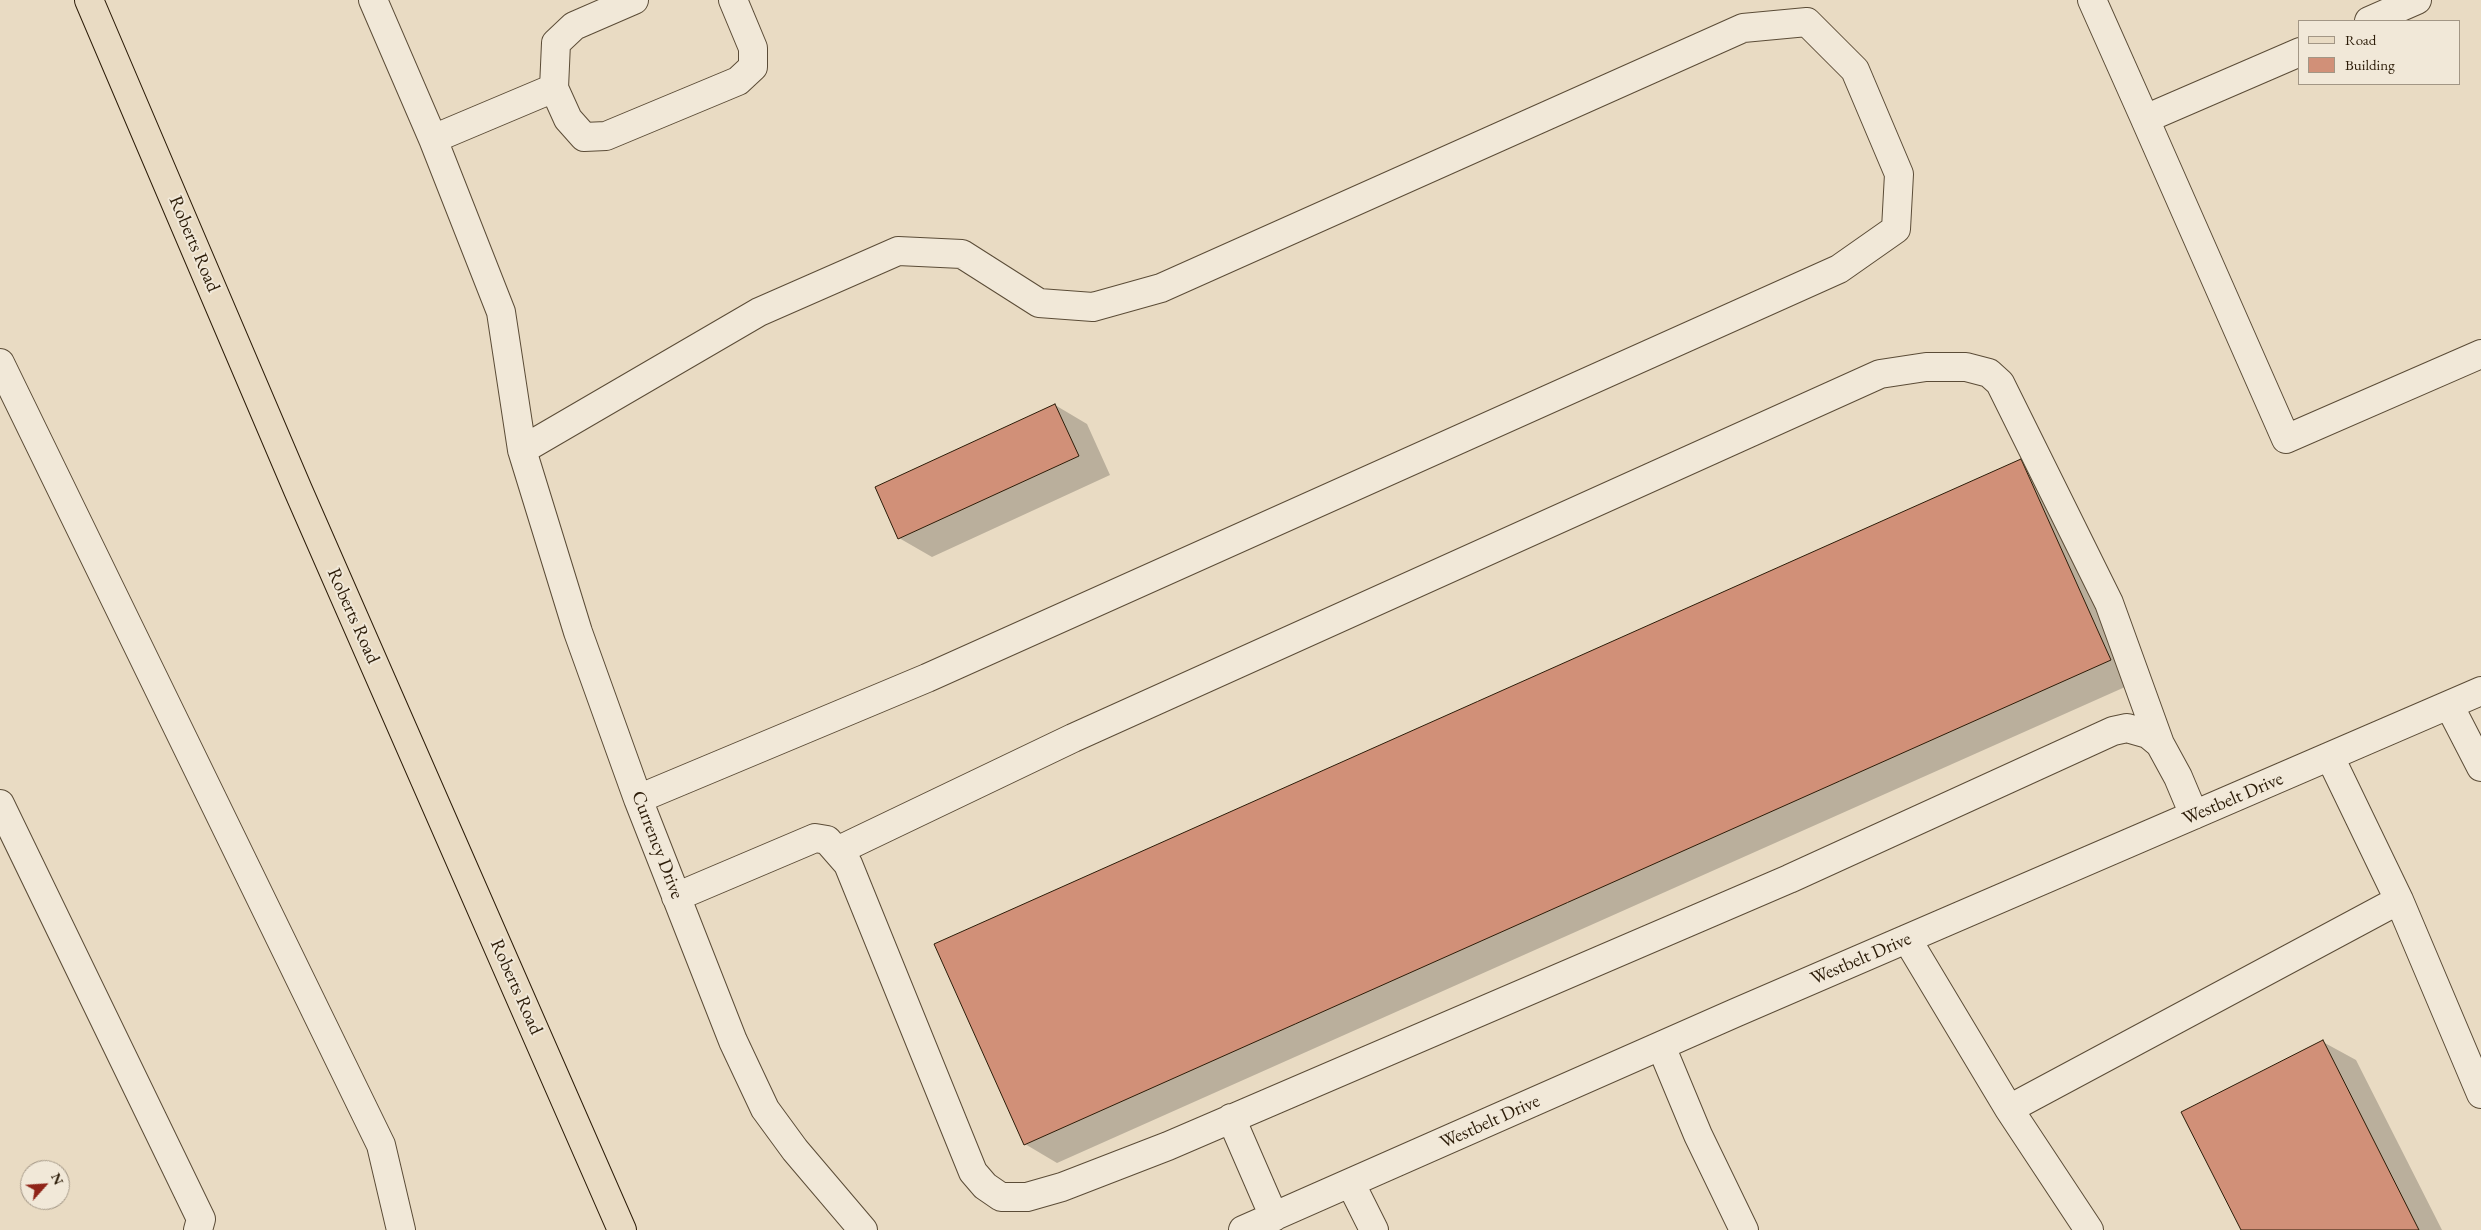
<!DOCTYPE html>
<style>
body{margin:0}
#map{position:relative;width:2481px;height:1230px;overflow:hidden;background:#e9dbc3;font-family:"EB Garamond",serif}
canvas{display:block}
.legend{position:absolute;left:2298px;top:20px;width:162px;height:65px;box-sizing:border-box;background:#f1e8d8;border:1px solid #a29685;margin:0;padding:6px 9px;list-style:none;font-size:15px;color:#2c1c08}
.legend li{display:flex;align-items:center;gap:10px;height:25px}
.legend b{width:25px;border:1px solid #a29685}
.north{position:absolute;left:20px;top:1160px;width:50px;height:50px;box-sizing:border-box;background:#f1e8d8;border:1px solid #a29685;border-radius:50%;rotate:64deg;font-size:14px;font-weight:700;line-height:20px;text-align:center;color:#2c1c08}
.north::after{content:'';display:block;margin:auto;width:18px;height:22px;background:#8f2418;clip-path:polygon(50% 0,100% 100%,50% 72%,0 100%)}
</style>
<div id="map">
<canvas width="2481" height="1230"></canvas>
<ul class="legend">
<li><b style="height:6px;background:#e9dbc3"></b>Road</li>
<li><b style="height:14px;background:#d19078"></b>Building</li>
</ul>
<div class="north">N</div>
</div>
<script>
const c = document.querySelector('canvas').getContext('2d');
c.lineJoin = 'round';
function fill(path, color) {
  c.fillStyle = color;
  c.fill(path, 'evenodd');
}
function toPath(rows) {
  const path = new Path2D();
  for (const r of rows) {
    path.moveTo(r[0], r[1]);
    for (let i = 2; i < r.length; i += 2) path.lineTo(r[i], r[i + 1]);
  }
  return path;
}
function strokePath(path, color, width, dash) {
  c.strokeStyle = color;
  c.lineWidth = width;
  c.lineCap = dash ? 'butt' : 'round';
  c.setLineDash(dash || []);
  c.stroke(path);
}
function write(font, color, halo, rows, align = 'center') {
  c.font = font + ' "EB Garamond",serif';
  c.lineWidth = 4;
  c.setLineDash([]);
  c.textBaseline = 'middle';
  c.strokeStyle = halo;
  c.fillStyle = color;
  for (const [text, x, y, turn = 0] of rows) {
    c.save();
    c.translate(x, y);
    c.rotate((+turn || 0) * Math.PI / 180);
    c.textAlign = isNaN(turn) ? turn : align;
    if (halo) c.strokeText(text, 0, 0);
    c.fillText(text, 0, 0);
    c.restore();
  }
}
fill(toPath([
 [1055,405,1087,424,1110,475,932,557,899,538],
 [2021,460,2054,479,2143,679,1057,1163,1025,1144],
 [2323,1042,2356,1060,2442,1230,2243,1230]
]), '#0003');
const building = toPath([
 [1055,404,1079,456,898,539,875,487,1055,404],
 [2021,459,2111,660,1024,1145,934,944,2021,459],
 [2323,1040,2419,1230,2241,1230,2181,1112,2323,1040]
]);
fill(building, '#d19078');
strokePath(building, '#2c1c08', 1);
const minor = toPath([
 [373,0,433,139,501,312,522,450,578,632,638,799,733,1041,765,1109,795,1150,863,1230],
 [634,0,574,26,556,43,554,88,568,119,584,137,606,136,738,81,753,67,753,48,733,0],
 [2092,0,2145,119],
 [2369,21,2417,0],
 [2300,52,2145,119,2286,439,2481,354],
 [433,139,554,88],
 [0,363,381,1145,401,1230],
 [522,450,759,312,898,251,962,254,1039,303,1093,307,1161,288,1743,28,1807,22,1855,70,1899,174,1896,229,1839,269,927,678,638,799],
 [2449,705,2481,767],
 [2330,757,2399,900,2481,1094],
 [0,804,201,1219,198,1230],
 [837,851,1073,738,1880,374,1926,367,1966,367,1989,373,2000,383,2109,603,2160,744],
 [676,897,815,838,827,840,848,864,973,1172,985,1186,1001,1197,1027,1197,1062,1187,1168,1146,1789,879,2113,731,2127,728,2148,734,2160,744,2178,777,2194,815],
 [1907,939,2009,1109,2089,1230],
 [1661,1046,1698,1135,1744,1230],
 [2009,1109,2399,900],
 [1231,1118,1274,1217],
 [1351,1184,1374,1230],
 [1243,1230,1735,1013,2481,691]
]);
const major = toPath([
 [89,0,298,490,622,1230]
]);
strokePath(minor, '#5b4c37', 30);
strokePath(major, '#2c1c08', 30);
strokePath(minor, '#f1e8d8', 28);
strokePath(major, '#e9dbc3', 28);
write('19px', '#2c1c08', '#f1e8d8', [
 ["Roberts Road",194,244,67],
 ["Roberts Road",353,616,66],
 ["Westbelt Drive",2233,799,-23],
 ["Currency Drive",657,845,69],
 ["Westbelt Drive",1861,959,-23],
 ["Roberts Road",516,987,66],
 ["Westbelt Drive",1490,1122,-24]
]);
</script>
